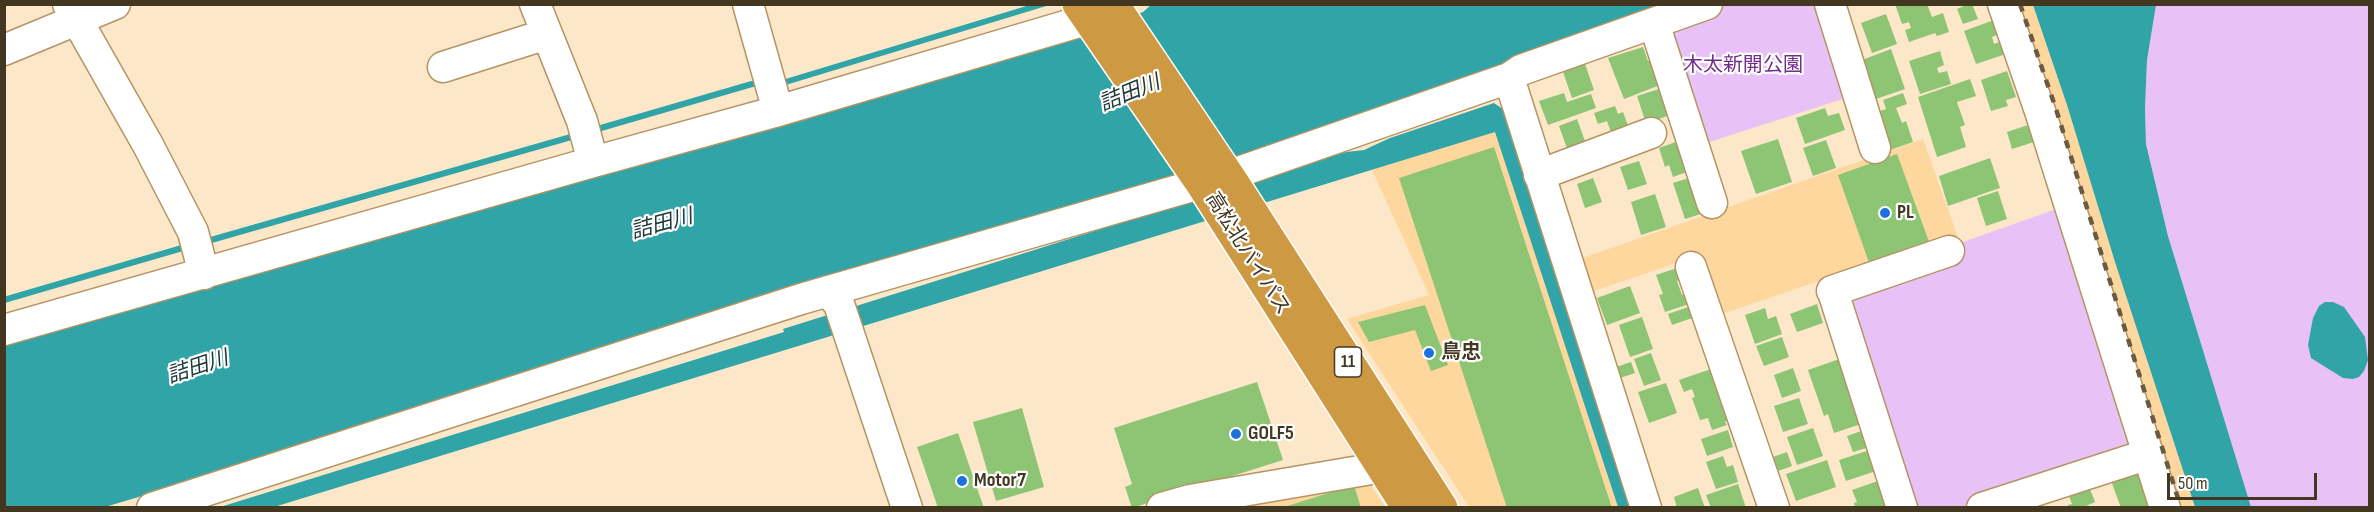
<!DOCTYPE html>
<meta charset="utf-8">
<style>
body{margin:0}
#map{position:relative;width:2374px;height:512px;overflow:hidden;background:#fce7c9;font-family:"Sofia Sans Condensed",sans-serif}
canvas{display:block}
.frame{position:absolute;inset:0;border:6px solid #443722;pointer-events:none}
.scale{position:absolute;left:2167px;top:473px;width:150px;height:27px;box-sizing:border-box;border:3px solid #443722;border-top:0;padding-left:8px;font-size:18px;line-height:21px;white-space:nowrap;color:#443722;-webkit-text-stroke:4px #fff;paint-order:stroke}
</style>
<div id="map">
<canvas width="2374" height="512"></canvas>
<div class="frame"></div>
<div class="scale">50 m</div>
</div>
<script>
const c = document.querySelector('canvas').getContext('2d');
c.lineJoin = 'round';
function fill(path, color) {
  c.fillStyle = color;
  c.fill(path, 'evenodd');
}
function toPath(rows) {
  const path = new Path2D();
  for (const r of rows) {
    path.moveTo(r[0], r[1]);
    for (let i = 2; i < r.length; i += 2) path.lineTo(r[i], r[i + 1]);
  }
  return path;
}
function strokePath(path, color, width, dash) {
  c.strokeStyle = color;
  c.lineWidth = width;
  c.lineCap = dash ? 'butt' : 'round';
  c.setLineDash(dash || []);
  c.stroke(path);
}
function write(font, color, halo, rows, align = 'center') {
  c.font = font + ' "Sofia Sans Condensed","Noto Sans JP",sans-serif';
  c.lineWidth = 4.5;
  c.setLineDash([]);
  c.textBaseline = 'middle';
  c.strokeStyle = halo;
  c.fillStyle = color;
  for (const [text, x, y, turn = 0] of rows) {
    c.save();
    c.translate(x, y);
    c.rotate((+turn || 0) * Math.PI / 180);
    c.textAlign = isNaN(turn) ? turn : align;
    if (halo) c.strokeText(text, 0, 0);
    c.fillText(text, 0, 0);
    c.restore();
  }
}
fill(toPath([
 [2009,5,2033,5,2067,105,2115,262,2195,507,2172,507],
 [1495,131,1618,507,1469,507,1347,319,1429,295,1372,170],
 [1923,139,1963,252,1822,280,1719,315,1697,256,1585,294,1574,261],
 [1364,476,1385,507,1198,508]
]), '#fed79e');
fill(toPath([
 [1723,5,1820,5,1849,97,1703,144,1665,25],
 [2156,5,2369,5,2369,507,2251,507,2168,236,2146,144,2145,108,2147,59],
 [2062,207,2136,439,2126,455,1964,507,1909,507,1840,293,1960,243]
]), '#e8c2f6');
fill(toPath([
 [1151,5,1666,5,1506,68,828,291,105,507,5,508,5,341,1008,58,1143,12],
 [2033,5,2156,5,2147,60,2145,108,2146,144,2168,236,2251,507,2195,507,2115,262,2067,105],
 [1494,103,1510,114,1637,507,1618,507,1495,132,274,507,217,508,784,332,783,329,1346,152,1364,150,1390,138],
 [2325,302,2333,302,2344,307,2365,337,2368,360,2364,371,2359,377,2353,379,2343,378,2311,358,2308,345,2313,318,2319,306]
]), '#30a4a6');
strokePath(toPath([
 [779,84,1043,4],
 [594,130,752,84,763,84],
 [204,242,578,135],
 [4,300,189,246]
]), '#30a4a6', 6);
fill(toPath([
 [1895,4,1927,4,1932,17,1943,13,1949,32,1937,36,1935,33,1909,42,1905,30,1911,28,1909,22,1902,24],
 [1969,4,1972,4,1978,19,1963,24,1957,9],
 [1886,14,1897,44,1872,53,1861,23],
 [1994,20,1999,34,1992,37,1994,44,2002,41,2006,54,1976,64,1964,31],
 [1643,47,1648,61,1655,58,1660,85,1624,99,1608,58],
 [1891,49,1905,89,1876,99,1862,60],
 [1940,51,1944,65,1937,68,1939,73,1947,71,1951,84,1920,94,1909,61],
 [1584,61,1594,90,1572,98,1562,69],
 [2007,71,2016,97,2006,100,2008,106,1991,111,1981,80],
 [1970,79,1976,96,1957,102,1965,125,1960,127,1966,147,1937,157,1918,97],
 [1659,89,1660,94,1667,92,1674,114,1646,123,1637,96],
 [1564,93,1567,102,1591,94,1596,108,1548,125,1539,101],
 [1903,93,1907,104,1896,108,1902,123,1906,121,1913,142,1887,151,1874,113,1886,109,1883,100],
 [1615,106,1618,114,1623,112,1630,131,1606,140,1604,134,1611,132,1607,121,1598,124,1594,113],
 [1825,108,1828,116,1839,113,1845,130,1805,144,1796,118],
 [1577,119,1586,144,1568,151,1559,126],
 [2031,124,2037,141,2012,149,2007,132],
 [1778,139,1792,182,1756,194,1741,151],
 [1681,140,1692,170,1673,177,1669,165,1665,167,1659,148],
 [1826,140,1836,168,1813,176,1803,148],
 [1494,147,1612,508,1507,508,1399,178],
 [1897,154,1932,250,1872,271,1838,175],
 [1990,158,2000,188,1948,206,1939,176],
 [1639,161,1647,184,1628,190,1620,167],
 [1692,177,1704,213,1685,219,1673,183],
 [1593,178,1602,202,1585,208,1577,184],
 [1998,191,2007,219,1986,226,1977,198],
 [1655,194,1666,227,1641,235,1631,202],
 [1680,267,1685,279,1677,281,1682,295,1686,293,1689,304,1665,312,1659,295,1663,294,1656,275],
 [1630,286,1640,313,1607,325,1597,298],
 [1817,304,1823,323,1797,332,1790,314],
 [1425,305,1448,365,1431,371,1415,330,1369,342,1358,322],
 [1694,305,1698,316,1672,325,1668,314],
 [1765,308,1768,319,1776,316,1782,334,1755,344,1745,315],
 [1642,317,1653,349,1630,357,1619,325],
 [1782,337,1789,357,1764,366,1756,346],
 [1651,353,1661,380,1644,386,1634,359],
 [1845,357,1867,422,1834,433,1828,414,1824,416,1808,370],
 [1631,362,1635,373,1617,379,1613,368],
 [1714,368,1733,419,1725,422,1727,425,1712,430,1708,418,1700,420,1692,398,1695,397,1692,389,1684,392,1679,380],
 [1793,368,1801,391,1782,398,1774,375],
 [1257,382,1283,460,1132,508,1125,487,1132,484,1114,428],
 [1666,383,1677,413,1649,423,1638,392],
 [1799,398,1808,424,1783,432,1774,406],
 [1022,408,1044,487,996,501,973,422],
 [1813,428,1823,456,1797,465,1787,437],
 [1728,430,1733,447,1707,456,1701,439],
 [1864,430,1870,447,1853,452,1847,436],
 [958,433,984,508,938,508,923,464,917,447],
 [1873,449,1879,470,1846,481,1839,460],
 [1787,452,1792,466,1778,471,1773,457],
 [1723,456,1727,467,1733,465,1738,482,1716,489,1706,462],
 [1827,460,1836,487,1796,501,1786,474],
 [2137,466,2152,508,2121,508,2109,475],
 [1878,481,1887,506,1855,508,1854,503,1857,502,1852,490],
 [1738,484,1746,508,1711,508,1706,495],
 [2088,484,2095,502,2086,506,2086,508,2069,508,2068,505,2072,504,2067,491],
 [1354,485,1361,508,1284,508,1284,507],
 [1698,488,1705,508,1677,508,1674,497]
]), '#8dc575');
const minor = toPath([
 [68,4,148,145,193,232,204,274],
 [535,4,582,121,593,162],
 [748,4,778,111],
 [1830,4,1875,148],
 [2003,4,2040,111,2165,508],
 [1654,23,1712,203],
 [4,50,115,4],
 [443,67,547,34],
 [1509,78,1521,70,1707,4],
 [1539,175,1651,133],
 [1691,267,1774,508],
 [828,291,839,304,907,508],
 [1832,291,1949,251],
 [1834,295,1902,508],
 [4,330,593,162,778,111,1089,19],
 [152,508,801,299,1227,176,1509,78,1646,508],
 [1162,508,1190,500,1383,467],
 [1982,508,2149,454]
]);
const highway = toPath([
 [1079,4,1202,183,1409,508],
 [1112,4,1233,184,1441,508]
]);
strokePath(minor, '#b49463', 33);
strokePath(highway, '#fff', 36);
strokePath(minor, '#fff', 30);
strokePath(highway, '#cd9943', 33);
strokePath(toPath([
 [2020,4,2056,109,2181,508]
]), '#685a43', 4.5, [8, 8]);
for (const [x, y, r, color] of [
 [1885,213,6,"#1d71db"],
 [1429,353,6,"#1d71db"],
 [1236,434,6,"#1d71db"],
 [962,481,6,"#1d71db"]
]) {
  const dot = new Path2D();
  dot.arc(x, y, r, 0, 2 * Math.PI);
  c.fillStyle = color;
  c.fill(dot);
  strokePath(dot, '#fff', 2);
}
for (const [x, y, w] of [
 [1348,362,27]
]) {
  const box = new Path2D();
  box.roundRect(x - w / 2, y - 15, w, 30, 4.5);
  c.fillStyle = '#fff';
  c.fill(box);
  strokePath(box, '#443722', 1.5);
}
write('bold 18px', '#443722', null, [
 ["11",1348,362]
]);
write('20px', '#722d89', '#fff', [
 ["木太新開公園",1743,66]
]);
write('bold 20px', '#443722', '#fff', [
 ["PL",1897,213],
 ["鳥忠",1441,353],
 ["GOLF5",1248,434],
 ["Motor7",974,481]
], 'left');
write('20px', '#443722', '#fff', [
 ["高松北バイパス",1247,254,58]
]);
write('italic 21px', '#203939', '#fff', [
 ["詰田川",1130,94,-22],
 ["詰田川",662,225,-15],
 ["詰田川",198,368,-18]
]);
</script>
